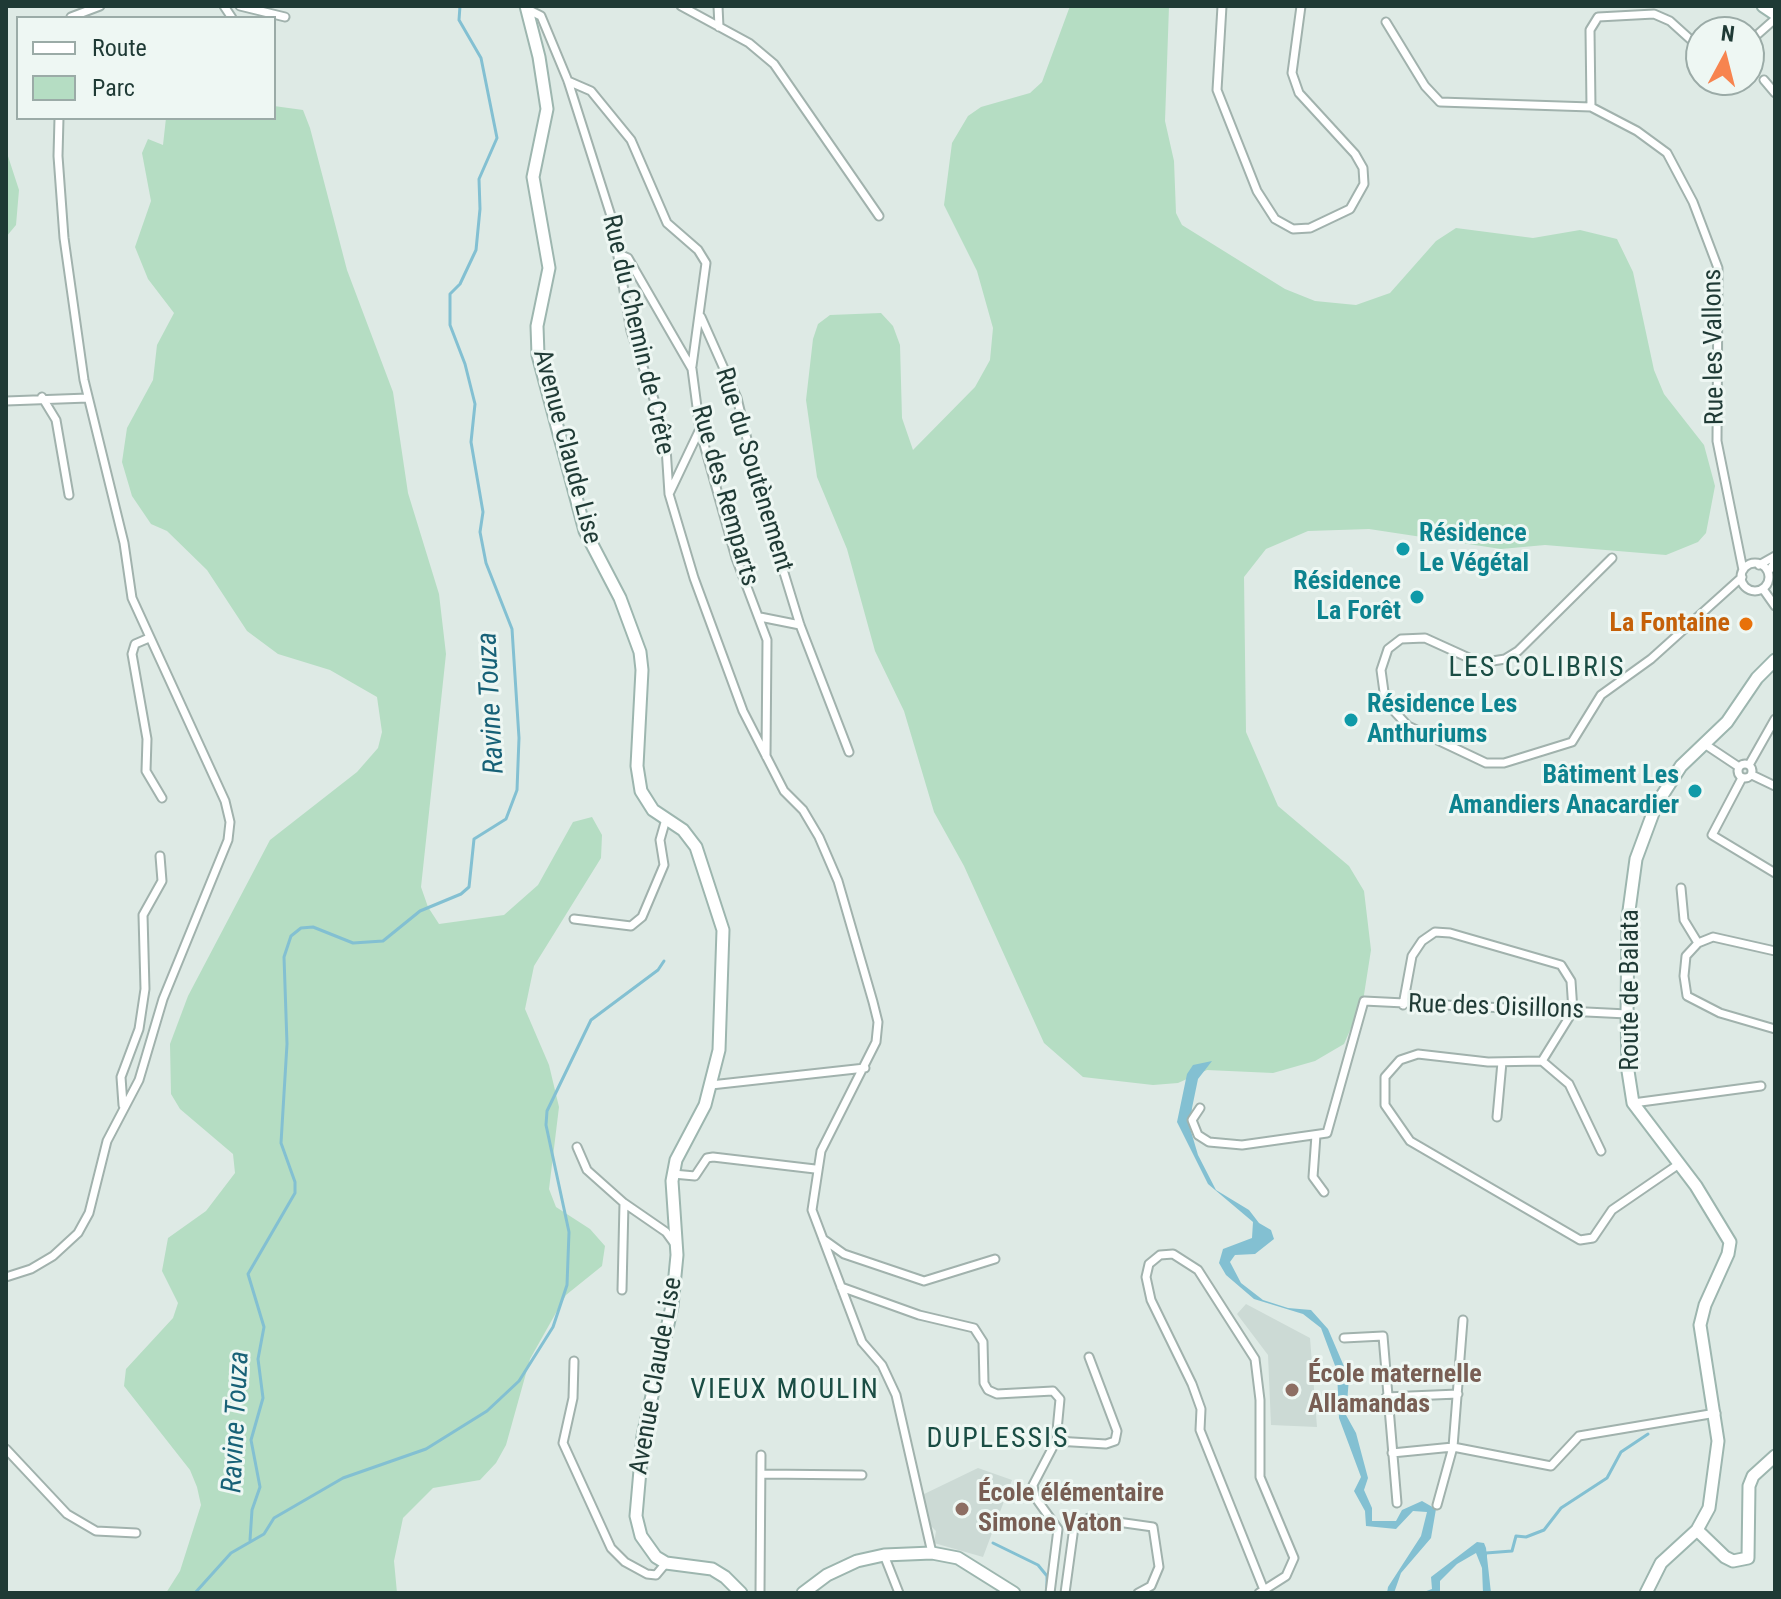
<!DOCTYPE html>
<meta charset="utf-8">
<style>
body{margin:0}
#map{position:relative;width:1781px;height:1599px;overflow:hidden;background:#deeae5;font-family:"Roboto Condensed",sans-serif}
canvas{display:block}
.frame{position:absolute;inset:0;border:8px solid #1f3a35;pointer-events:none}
.legend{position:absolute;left:16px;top:16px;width:260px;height:104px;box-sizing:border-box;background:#eef7f3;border:2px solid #9baba7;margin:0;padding:10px 14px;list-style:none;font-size:24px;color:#1f3a35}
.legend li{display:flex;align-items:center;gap:16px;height:40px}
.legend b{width:40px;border:2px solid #9baba7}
.north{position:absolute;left:1685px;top:16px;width:80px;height:80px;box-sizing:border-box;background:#eef7f3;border:2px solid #9baba7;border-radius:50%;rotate:7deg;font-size:22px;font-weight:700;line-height:32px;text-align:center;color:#1f3a35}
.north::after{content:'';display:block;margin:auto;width:28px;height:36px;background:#f7844f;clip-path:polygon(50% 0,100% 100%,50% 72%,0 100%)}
</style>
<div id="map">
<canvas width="1781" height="1599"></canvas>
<div class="frame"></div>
<ul class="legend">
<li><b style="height:10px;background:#fff"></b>Route</li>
<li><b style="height:22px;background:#b5ddc3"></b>Parc</li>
</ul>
<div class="north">N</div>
</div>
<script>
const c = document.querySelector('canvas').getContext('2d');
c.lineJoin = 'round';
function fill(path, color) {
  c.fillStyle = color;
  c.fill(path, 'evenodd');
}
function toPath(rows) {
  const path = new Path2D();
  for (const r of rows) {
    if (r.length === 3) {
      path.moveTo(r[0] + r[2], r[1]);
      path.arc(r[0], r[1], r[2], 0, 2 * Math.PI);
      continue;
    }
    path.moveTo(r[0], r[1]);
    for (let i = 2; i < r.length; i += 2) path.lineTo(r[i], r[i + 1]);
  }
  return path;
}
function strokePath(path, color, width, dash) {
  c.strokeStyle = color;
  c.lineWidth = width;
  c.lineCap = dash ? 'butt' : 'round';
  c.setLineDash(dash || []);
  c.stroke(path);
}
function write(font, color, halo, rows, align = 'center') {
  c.font = font + ' "Roboto Condensed",sans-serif';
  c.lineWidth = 6;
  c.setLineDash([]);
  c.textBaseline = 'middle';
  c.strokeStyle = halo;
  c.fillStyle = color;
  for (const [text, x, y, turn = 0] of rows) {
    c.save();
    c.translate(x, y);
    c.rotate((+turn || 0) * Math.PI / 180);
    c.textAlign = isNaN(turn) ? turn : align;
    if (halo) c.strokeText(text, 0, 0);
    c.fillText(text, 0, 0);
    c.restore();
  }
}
fill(toPath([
 [1246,1304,1310,1338,1317,1427,1271,1425,1268,1355,1237,1314],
 [978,1468,1012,1480,983,1557,934,1543,936,1531,927,1522,920,1496]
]), '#ccdad5');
fill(toPath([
 [1070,6,1169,6,1165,121,1174,161,1176,213,1182,225,1285,289,1315,301,1356,305,1390,293,1436,241,1456,228,1533,238,1580,230,1617,239,1633,272,1654,370,1664,394,1704,445,1715,486,1706,533,1698,542,1666,555,1545,545,1501,549,1369,529,1308,531,1266,549,1244,577,1246,732,1278,806,1349,866,1364,891,1371,950,1363,1001,1344,1044,1315,1061,1273,1073,1207,1070,1178,1083,1153,1085,1083,1077,1044,1043,964,866,934,812,904,711,875,651,847,549,817,477,806,400,813,339,818,324,830,315,881,313,893,326,900,345,902,418,913,450,975,387,990,360,993,328,977,271,944,205,952,143,968,116,981,107,1030,93,1042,82],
 [274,106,303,110,310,128,347,270,393,392,408,493,439,594,446,654,421,887,428,907,439,924,504,915,538,885,573,822,592,817,602,835,601,858,534,966,525,1009,549,1065,559,1107,549,1189,556,1207,590,1229,605,1246,602,1266,566,1295,530,1359,506,1445,496,1463,480,1480,433,1488,403,1518,394,1561,397,1593,166,1593,180,1571,201,1505,197,1487,190,1470,124,1386,126,1369,173,1318,178,1303,162,1271,168,1238,206,1211,235,1173,233,1154,180,1109,171,1094,170,1044,188,996,270,840,357,772,378,748,382,732,377,697,330,670,278,654,247,631,207,570,167,531,151,524,132,496,122,462,127,428,153,380,157,345,174,313,148,279,135,247,151,201,142,153,148,139,163,145,166,118,274,118],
 [6,150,19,190,16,225,6,237]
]), '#b5ddc3');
fill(toPath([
 [1212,1061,1198,1079,1192,1108,1190,1128,1198,1155,1216,1190,1249,1210,1259,1223,1271,1230,1274,1239,1255,1254,1235,1255,1230,1262,1241,1283,1263,1300,1288,1308,1311,1310,1328,1329,1349,1378,1346,1415,1356,1433,1368,1478,1364,1490,1372,1508,1372,1521,1396,1521,1402,1510,1422,1501,1436,1509,1431,1538,1401,1573,1394,1593,1387,1593,1388,1587,1421,1536,1427,1512,1413,1511,1396,1529,1366,1526,1365,1511,1354,1491,1361,1477,1339,1418,1337,1371,1321,1328,1303,1314,1254,1299,1226,1275,1219,1263,1223,1249,1252,1238,1253,1222,1208,1184,1177,1122,1187,1074,1193,1065],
 [1477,1542,1484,1543,1486,1548,1491,1593,1483,1593,1482,1568,1476,1553,1457,1564,1440,1581,1440,1593,1421,1593,1432,1589,1431,1577]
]), '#83c0d2');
strokePath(toPath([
 [250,1540,252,1510,260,1487,251,1440,263,1398,258,1359,264,1327,248,1274,295,1193,295,1182,281,1143,287,1044,284,957,291,936,301,928,313,927,353,943,383,941,420,911,461,894,469,887,474,839,506,819,517,790,519,738,512,629,486,563,480,532,483,512,471,442,475,404,465,364,450,325,450,294,460,284,476,250,480,209,479,179,497,138,481,58,459,20,460,6],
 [993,1543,1038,1565,1047,1576,1047,1588],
 [1485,1557,1486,1553,1512,1551,1516,1536,1526,1537,1544,1530,1561,1508,1607,1478,1621,1452,1648,1434],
 [195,1593,231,1553,264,1534,274,1518,343,1478,426,1449,487,1411,519,1381,553,1327,567,1285,569,1232,546,1125,547,1111,591,1020,658,970,664,961]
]), '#83c0d2', 3);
const street = toPath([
 [224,6,232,18],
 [240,6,285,17],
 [681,6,749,43,774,64,879,216],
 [718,6,719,27],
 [1222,6,1217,90,1257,191,1275,219,1293,229,1310,228,1350,209,1364,184,1363,168,1355,154,1299,93,1292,73,1301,6],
 [527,9,541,16,568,81,611,216,631,331,665,432,669,494,694,578,743,711,784,791,803,810,819,837,838,881,873,1002,878,1022,876,1042,821,1151,812,1210,862,1342,882,1365,896,1395,932,1553],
 [71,17,100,6],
 [1386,22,1425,86,1440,102,1591,107,1637,131,1667,153,1693,202,1718,268,1717,441,1743,570],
 [1749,42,1775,19],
 [1764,80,1775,93],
 [568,81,591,91,631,140,667,223,698,250,706,263,692,366],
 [1591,107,1590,30,1598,17,1654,14,1670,21,1701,49],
 [619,254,628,258,692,369,700,430,736,558,767,640,766,756],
 [701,317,737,398,762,501,800,625,849,752],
 [42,397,56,420,69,495],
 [6,401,88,398],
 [670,492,699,431],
 [1612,558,1518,651,1505,659,1480,663,1425,638,1401,639,1388,649,1381,670,1384,692,1394,711,1408,726,1486,763,1504,763,1572,742,1601,695,1651,659,1742,577],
 [1755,577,14],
 [1759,565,1775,556],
 [1768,572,1775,562],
 [1763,589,1775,606],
 [760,617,800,625],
 [149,638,135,644,132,654,147,739,146,771,162,798],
 [1703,743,1739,767],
 [1745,771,7],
 [1749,765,1775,719],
 [1752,775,1775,786],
 [1742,778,1712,835,1775,873],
 [1681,888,1684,920,1698,943],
 [574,919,631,926,642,917,664,865,660,840,666,819],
 [1775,951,1713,937,1698,943,1686,956,1684,976,1687,996,1720,1013,1775,1029],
 [1403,1005,1412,956,1422,941,1435,932,1450,933,1561,965,1571,981,1573,1011,1542,1061],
 [711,1085,865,1068],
 [1633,1103,1761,1086],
 [123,1105,121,1077,139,1029,145,989,143,915,162,881,160,856],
 [1200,1108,1192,1120,1198,1135,1209,1142,1242,1145,1327,1133,1364,1001,1627,1014],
 [1497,1117,1502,1062],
 [1316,1135,1313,1177,1324,1192],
 [577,1147,587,1170,624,1203],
 [1601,1151,1569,1084,1542,1061,1488,1062,1418,1054,1400,1060,1385,1077,1385,1105,1410,1141,1580,1240,1593,1238,1612,1210,1679,1164],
 [673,1174,695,1176,707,1158,713,1157,815,1169],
 [823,1239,844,1254,924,1281,995,1259],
 [6,1277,31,1269,53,1256,78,1233,89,1213,107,1141,139,1080,163,999,228,840,230,822,225,801,132,598,124,543,84,380,64,238,58,156,59,118],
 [841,1287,919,1315,974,1328,983,1342,984,1383,988,1390,997,1394,1053,1391,1060,1399,1056,1441,1033,1485,1035,1497,1058,1529,1050,1593],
 [622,1290,624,1203,666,1232,674,1243],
 [1344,1338,1383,1336,1397,1503],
 [574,1361,573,1398,563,1443,611,1548,625,1562,647,1574,656,1575,666,1563],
 [1386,1397,1458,1394],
 [1056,1441,1106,1444,1115,1441,1117,1431,1089,1357],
 [6,1449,67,1514,96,1531,136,1533],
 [1392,1453,1453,1447,1551,1466,1579,1436,1716,1413],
 [761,1474,862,1475],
 [1437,1505,1453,1447,1463,1320],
 [884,1555,899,1593],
 [760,1593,761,1455],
 [1065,1593,1074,1527,1089,1518,1153,1527,1159,1567,1151,1586,1138,1593],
 [1259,1593,1264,1590,1286,1576,1294,1558,1260,1477,1260,1400,1255,1359,1198,1270,1173,1254,1160,1255,1149,1264,1146,1277,1151,1300,1192,1384,1201,1409,1200,1430,1264,1590]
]);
const secondary = toPath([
 [526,6,539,57,547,109,533,177,549,268,537,326,538,355,585,531,620,598,640,652,642,670,637,766,641,791,653,810,683,830,696,847,723,930,719,1050,705,1105,676,1160,672,1181,677,1255,672,1306,643,1436,636,1516,641,1536,656,1557,666,1563,712,1569,725,1577,741,1593],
 [1763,6,1775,14],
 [1697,1530,1725,1557,1733,1561,1748,1558,1749,1486,1753,1476,1775,1456],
 [803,1593,827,1575,857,1561,884,1555,932,1553,958,1558,1014,1593],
 [1646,1593,1661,1563,1697,1530,1709,1508,1718,1441,1700,1325,1705,1305,1728,1254,1730,1242,1696,1186,1633,1103,1628,1071,1627,1014,1628,918,1636,859,1656,805,1681,766,1727,722,1757,678,1775,660]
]);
strokePath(street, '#a1b2ad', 11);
strokePath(secondary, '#9db6af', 15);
strokePath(street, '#fff', 7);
strokePath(secondary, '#fff', 11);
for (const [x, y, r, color] of [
 [1403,549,8,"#0f9aa8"],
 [1417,597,8,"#0f9aa8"],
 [1746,624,8,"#e8710a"],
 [1351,720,8,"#0f9aa8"],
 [1695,791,8,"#0f9aa8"],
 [1292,1390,8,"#8d6e63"],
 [962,1509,8,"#8d6e63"]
]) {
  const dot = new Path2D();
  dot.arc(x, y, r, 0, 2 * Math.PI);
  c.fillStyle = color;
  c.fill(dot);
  strokePath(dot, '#eef7f3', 3);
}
write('26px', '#1f3a35', '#eef7f3', [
 ["Rue du Chemin de Crête",637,335,77],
 ["Rue les Vallons",1715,347,-91],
 ["Avenue Claude Lise",566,447,75],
 ["Rue du Soutènement",753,470,73],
 ["Rue des Remparts",724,496,74],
 ["Route de Balata",1631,990,-90],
 ["Rue des Oisillons",1496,1008,2],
 ["Avenue Claude Lise",657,1376,-80]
]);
write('bold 26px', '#0d838f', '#eef7f3', [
 ["Résidence",1419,534],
 ["Le Végétal",1419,564],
 ["Résidence",1401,582,"right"],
 ["La Forêt",1401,612,"right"],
 ["Résidence Les",1367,705],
 ["Anthuriums",1367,735],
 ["Bâtiment Les",1679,776,"right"],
 ["Amandiers Anacardier",1679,806,"right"]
], 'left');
write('bold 26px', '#c56008', '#eef7f3', [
 ["La Fontaine",1730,624]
], 'right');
write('bold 26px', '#785e54', '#eef7f3', [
 ["École maternelle",1308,1375],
 ["Allamandas",1308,1405],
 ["École élémentaire",978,1494],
 ["Simone Vaton",978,1524]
], 'left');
c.letterSpacing = '2px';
write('28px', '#1a4d44', '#eef7f3', [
 ["LES COLIBRIS",1537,669],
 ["VIEUX MOULIN",785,1391],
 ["DUPLESSIS",998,1440]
]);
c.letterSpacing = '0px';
write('italic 28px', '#176177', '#eef7f3', [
 ["Ravine Touza",492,703,-93],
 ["Ravine Touza",237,1422,-87]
]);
</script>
